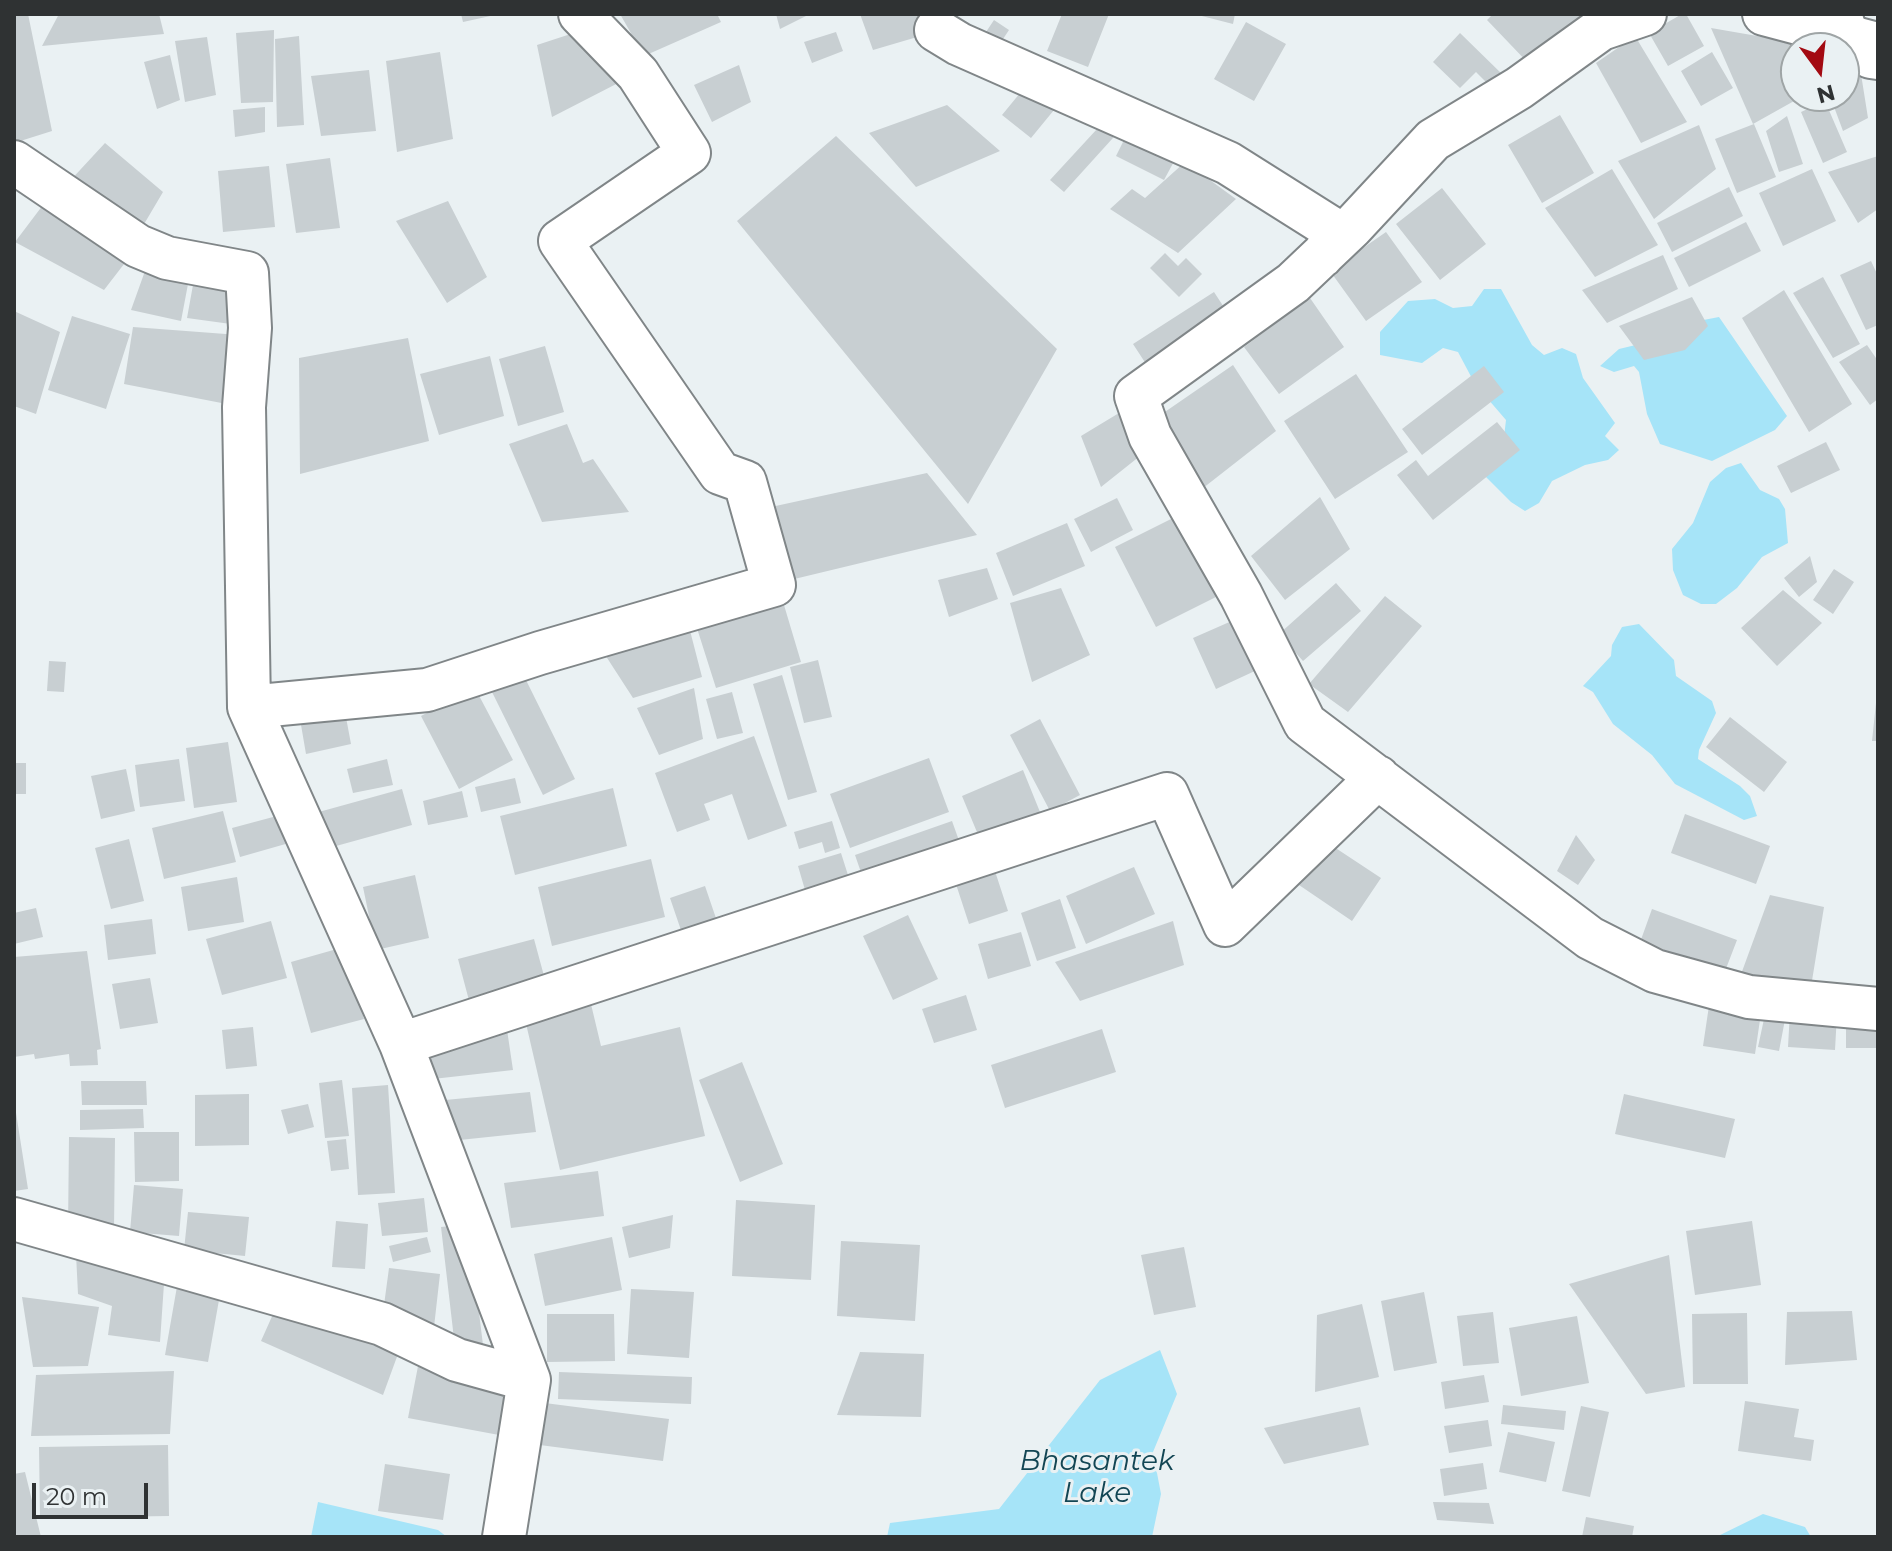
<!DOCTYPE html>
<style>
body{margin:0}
#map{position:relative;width:1892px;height:1551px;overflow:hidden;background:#eaf1f3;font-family:Montserrat,sans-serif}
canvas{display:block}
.frame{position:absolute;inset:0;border:16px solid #2f3233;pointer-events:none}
.north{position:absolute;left:1780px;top:32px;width:80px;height:80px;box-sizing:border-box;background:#eaf1f3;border:2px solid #9fa5a6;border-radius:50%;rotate:165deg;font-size:22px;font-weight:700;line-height:32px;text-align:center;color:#2f3233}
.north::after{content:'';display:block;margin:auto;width:28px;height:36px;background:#a30a12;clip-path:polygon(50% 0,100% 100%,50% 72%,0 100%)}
.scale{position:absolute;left:32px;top:1483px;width:116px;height:36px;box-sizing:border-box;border:4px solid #2f3233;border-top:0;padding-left:10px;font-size:24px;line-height:28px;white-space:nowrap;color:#2f3233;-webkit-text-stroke:6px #eaf1f3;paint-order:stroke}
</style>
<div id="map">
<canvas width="1892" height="1551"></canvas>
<div class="frame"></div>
<div class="north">N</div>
<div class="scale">20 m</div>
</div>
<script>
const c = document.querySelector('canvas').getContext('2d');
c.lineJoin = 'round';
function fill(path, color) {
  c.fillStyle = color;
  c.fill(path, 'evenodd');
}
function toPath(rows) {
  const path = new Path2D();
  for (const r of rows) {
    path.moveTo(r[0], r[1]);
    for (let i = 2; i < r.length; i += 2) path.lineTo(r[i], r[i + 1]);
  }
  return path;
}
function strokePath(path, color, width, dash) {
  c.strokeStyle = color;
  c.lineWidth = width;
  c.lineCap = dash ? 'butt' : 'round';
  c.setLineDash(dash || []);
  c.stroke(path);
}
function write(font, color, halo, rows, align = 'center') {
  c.font = font + ' Montserrat,sans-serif';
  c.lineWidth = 6;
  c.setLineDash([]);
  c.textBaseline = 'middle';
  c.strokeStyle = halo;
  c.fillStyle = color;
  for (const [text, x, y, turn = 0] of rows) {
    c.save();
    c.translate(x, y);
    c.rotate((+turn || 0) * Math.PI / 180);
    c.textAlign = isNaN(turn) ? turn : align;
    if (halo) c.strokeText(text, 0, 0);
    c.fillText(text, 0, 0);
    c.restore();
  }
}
fill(toPath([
 [1484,289,1501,289,1532,345,1544,355,1562,348,1576,354,1583,378,1615,423,1605,436,1619,450,1608,460,1585,465,1552,481,1539,503,1525,511,1511,502,1480,471,1504,437,1506,420,1475,384,1458,352,1443,348,1422,363,1380,355,1380,332,1408,301,1435,299,1453,308,1472,306],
 [1719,317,1787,416,1775,430,1712,461,1660,444,1647,414,1639,372,1634,366,1614,372,1600,366,1619,349,1644,343,1693,322],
 [1741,463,1760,490,1779,499,1785,509,1788,543,1762,557,1737,588,1716,604,1701,604,1683,595,1673,570,1672,549,1693,523,1710,482,1726,468],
 [1639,624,1674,660,1676,676,1712,701,1716,713,1699,750,1698,759,1740,786,1750,796,1757,816,1744,820,1675,784,1652,755,1613,724,1593,692,1583,686,1611,656,1612,645,1622,627],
 [1160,1350,1177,1394,1153,1452,1161,1494,1152,1537,887,1537,890,1523,999,1509,1100,1380],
 [318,1502,438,1530,447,1537,311,1537],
 [1763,1514,1805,1527,1811,1537,1716,1537]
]), '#a6e4f8');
fill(toPath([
 [14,14,28,14,52,131,14,143],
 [59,14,159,14,164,34,42,46],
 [461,14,495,14,495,15,463,22],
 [620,14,717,14,721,22,644,56],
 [776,14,810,14,780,29],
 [860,14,919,14,924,35,873,50],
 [1062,14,1109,14,1088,67,1047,51],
 [1194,14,1235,14,1233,24],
 [1493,14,1582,14,1584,16,1531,66,1487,20],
 [1682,14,1686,14,1704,46,1668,66,1649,33],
 [994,20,1009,30,991,57,976,47],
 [1246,22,1286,44,1254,101,1214,79],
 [589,28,624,80,552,117,537,45],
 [1711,28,1815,46,1796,48,1796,96,1803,96,1753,124],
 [274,30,273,102,241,103,236,33],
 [836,32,843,51,812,63,804,42],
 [1460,33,1503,75,1491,87,1476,72,1460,88,1433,62],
 [299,36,304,125,277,127,275,39],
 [1635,36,1687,122,1641,143,1596,63],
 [207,37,216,95,185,102,175,41],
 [440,52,453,139,397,152,386,61],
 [1712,52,1733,88,1701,106,1681,71],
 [170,55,180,100,157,109,144,62],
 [739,65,751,102,712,122,694,85],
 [369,70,376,131,321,136,311,76],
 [1861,74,1868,118,1843,131,1830,96,1844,96,1844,81],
 [1025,87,1054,110,1031,138,1002,115],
 [1825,101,1847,152,1823,163,1801,112],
 [947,105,1000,151,916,187,869,133],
 [265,107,265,132,235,137,233,110],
 [1560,115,1594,173,1542,203,1508,145],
 [1109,116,1122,128,1064,192,1050,180],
 [1787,116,1803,164,1779,172,1766,131],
 [1754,124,1776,177,1737,193,1715,139],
 [1699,125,1716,169,1654,219,1618,161],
 [1129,130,1178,154,1164,180,1116,156],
 [836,136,1057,349,968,504,737,221],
 [105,143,163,192,137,236,68,183],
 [1878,156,1878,209,1858,223,1828,172],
 [330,158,340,228,296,233,286,164],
 [1185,162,1236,199,1178,253,1110,209,1132,189,1145,198],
 [269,166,275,227,223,232,218,171],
 [1612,169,1658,245,1595,277,1545,208],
 [1812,169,1836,221,1783,246,1759,193],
 [1729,187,1743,216,1672,252,1657,223],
 [1442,188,1486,244,1440,280,1396,224],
 [49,197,131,255,104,290,15,242],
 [448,201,487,277,447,303,396,221],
 [1746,222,1761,251,1689,287,1674,258],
 [1386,232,1422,282,1366,321,1330,271],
 [1165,253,1178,266,1186,258,1202,274,1179,297,1150,268],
 [1663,255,1678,289,1607,323,1582,290],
 [1871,261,1878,276,1878,325,1866,330,1840,275],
 [145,271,188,284,181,321,131,310],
 [1823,277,1860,344,1833,358,1793,293],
 [193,285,241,289,238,325,187,318],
 [1784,290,1852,404,1809,432,1742,318],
 [1214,292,1231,318,1150,370,1133,344],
 [1692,297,1708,326,1685,350,1644,360,1619,326],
 [1310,298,1344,347,1279,394,1244,347],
 [14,311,60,332,36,414,14,406],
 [72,316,130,334,106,409,48,390],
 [133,327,239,335,242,407,124,384],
 [408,338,429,441,300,474,299,358],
 [1867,345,1878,361,1878,399,1870,405,1839,362],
 [545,346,564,412,518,426,499,359],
 [490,356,504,416,439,435,420,374],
 [1233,365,1276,431,1198,492,1159,416],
 [1484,366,1504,392,1422,455,1402,429],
 [1356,374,1408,452,1335,499,1284,421],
 [1119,413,1145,452,1101,487,1081,436],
 [1497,422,1520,450,1433,520,1397,475,1416,460,1428,476],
 [567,424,583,463,593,459,629,512,542,522,509,444],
 [1826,442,1840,470,1791,493,1777,466],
 [927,473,977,535,786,581,771,507],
 [1320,497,1350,549,1285,600,1251,556],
 [1117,498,1133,530,1091,552,1074,519],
 [1181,514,1222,594,1156,627,1115,547],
 [1067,523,1085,566,1013,596,996,553],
 [1810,556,1817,582,1799,597,1784,578],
 [987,568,998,599,949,617,938,580],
 [1834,569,1854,582,1833,614,1813,600],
 [1336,583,1361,611,1303,661,1279,634],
 [1061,588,1090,655,1032,682,1010,603],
 [1783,590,1822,623,1777,666,1741,628],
 [781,595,801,662,716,688,695,622],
 [1385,596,1422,626,1348,712,1309,684],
 [687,619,702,677,633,698,600,647],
 [1234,620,1257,670,1216,689,1193,638],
 [818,660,832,717,804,723,790,667],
 [49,661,66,662,64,692,47,691],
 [782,675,817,792,788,800,753,684],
 [524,676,575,779,543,795,492,692],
 [475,688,513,760,459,789,421,716],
 [694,688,703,739,659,755,637,708],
 [732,692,743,733,717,739,706,699],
 [1876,703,1878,703,1878,741,1872,741],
 [345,712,351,744,306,754,300,719],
 [1730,717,1787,762,1764,792,1706,747],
 [1040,719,1080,795,1050,811,1010,735],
 [754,736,787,826,748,840,732,794,704,804,710,820,677,832,655,773],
 [228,742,237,802,194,808,186,748],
 [929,758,949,812,850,848,830,794],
 [179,759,185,801,140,807,135,765],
 [387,759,393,785,353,793,347,769],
 [14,763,26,763,26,794,14,794],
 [126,769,135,811,101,819,91,776],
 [1023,770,1040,812,979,837,962,796],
 [515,778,521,803,481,812,475,787],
 [613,788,627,846,515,875,500,816],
 [402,789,412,825,318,851,308,815],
 [462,791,468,817,428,825,423,801],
 [223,811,236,862,164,879,152,828],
 [288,813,296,841,240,857,232,828],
 [1685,814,1770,846,1756,884,1671,853],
 [832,821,840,848,825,853,822,842,799,849,794,832],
 [952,821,962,849,865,884,855,855],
 [1576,835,1595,860,1578,885,1557,871],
 [129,839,144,901,111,909,95,848],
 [1328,843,1381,878,1352,921,1299,885],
 [841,853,854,894,810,907,798,866],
 [651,859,665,917,552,946,538,887],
 [992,862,1008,911,969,924,953,875],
 [1134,867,1155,914,1086,944,1066,896],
 [415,875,429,938,376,950,363,887],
 [237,877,244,922,188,931,181,887],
 [705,886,720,930,685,942,670,898],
 [1770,895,1824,907,1810,993,1740,977],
 [1060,899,1076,948,1037,961,1021,913],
 [36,908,43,937,14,944,14,913],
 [1652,909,1737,940,1722,979,1638,948],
 [908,915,938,979,893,1000,863,936],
 [152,919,156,954,108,960,104,925],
 [271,921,287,978,222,995,206,939],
 [1173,921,1184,965,1080,1001,1055,962],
 [1021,932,1031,966,988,979,978,944],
 [534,939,547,987,471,1008,458,959],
 [344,947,364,1019,311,1033,291,962],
 [87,951,101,1049,97,1050,98,1065,70,1066,69,1054,35,1059,34,1054,14,1057,14,957],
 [150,978,158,1023,120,1029,112,984],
 [966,995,977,1030,934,1043,922,1009],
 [1710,999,1762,1006,1755,1054,1703,1046],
 [590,1000,601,1046,680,1027,705,1136,560,1170,524,1015],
 [1767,1005,1787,1009,1779,1051,1758,1047],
 [1790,1011,1837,1014,1835,1050,1788,1047],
 [1846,1014,1878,1015,1878,1048,1846,1048],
 [506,1023,513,1070,424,1080,419,1043],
 [253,1027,257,1066,226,1069,222,1030],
 [1102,1029,1116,1072,1005,1108,991,1065],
 [742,1062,783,1164,740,1182,699,1080],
 [342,1080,349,1136,325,1138,319,1083],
 [81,1081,146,1081,147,1105,82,1105],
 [388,1085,395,1193,358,1195,352,1088],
 [530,1092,536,1132,450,1141,445,1100],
 [249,1094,249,1145,195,1146,195,1095],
 [1624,1094,1735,1119,1725,1158,1615,1134],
 [14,1100,28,1189,14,1191],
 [308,1104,314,1127,288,1134,281,1110],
 [143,1109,144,1128,80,1130,80,1110],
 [134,1132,179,1132,179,1181,135,1182],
 [69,1137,115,1138,114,1230,68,1230],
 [346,1139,349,1169,331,1171,327,1141],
 [598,1171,604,1216,511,1228,504,1183],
 [134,1185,183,1189,179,1236,130,1232],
 [424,1198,428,1232,382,1236,378,1203],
 [736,1200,815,1205,811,1280,732,1276],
 [188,1212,249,1217,245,1256,184,1250],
 [673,1215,670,1248,629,1258,622,1227],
 [336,1221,368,1224,365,1269,332,1267],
 [1752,1221,1761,1285,1695,1295,1686,1231],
 [468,1224,484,1353,456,1356,441,1227],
 [427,1237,431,1252,393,1262,389,1246],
 [612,1237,622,1290,545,1306,534,1254],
 [841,1241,920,1245,915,1321,837,1316],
 [1184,1247,1196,1307,1154,1315,1141,1255],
 [76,1254,165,1269,160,1342,108,1335,112,1306,78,1294],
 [1669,1255,1685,1387,1646,1394,1569,1284],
 [389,1268,440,1274,434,1327,382,1320],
 [179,1275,222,1283,208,1362,165,1355],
 [631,1289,694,1292,689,1358,627,1354],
 [1424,1292,1437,1363,1394,1371,1381,1301],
 [22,1297,99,1307,88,1366,33,1367],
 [278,1303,402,1343,383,1395,261,1341],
 [1362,1304,1379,1377,1315,1392,1317,1315],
 [1852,1311,1857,1360,1785,1365,1787,1312],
 [1493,1312,1499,1363,1463,1366,1457,1316],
 [1747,1313,1748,1384,1693,1384,1692,1314],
 [547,1314,614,1314,615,1361,547,1362],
 [1577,1316,1589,1383,1521,1396,1509,1328],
 [860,1352,924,1354,921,1417,837,1415],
 [419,1361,510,1378,499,1435,408,1418],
 [174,1371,170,1434,31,1436,36,1375],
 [559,1372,692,1377,691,1404,558,1399],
 [1484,1375,1489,1402,1445,1409,1441,1382],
 [1745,1401,1799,1409,1794,1437,1814,1440,1811,1461,1738,1451],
 [537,1402,669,1419,663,1461,532,1444],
 [1503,1405,1566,1411,1564,1430,1501,1424],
 [1581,1406,1609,1412,1590,1497,1562,1491],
 [1360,1407,1369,1445,1284,1464,1264,1428],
 [1488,1420,1492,1446,1449,1453,1444,1426],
 [1508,1432,1555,1442,1546,1482,1499,1472],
 [168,1445,169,1516,40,1518,39,1447],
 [1483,1463,1487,1489,1444,1496,1440,1469],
 [385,1464,450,1474,443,1520,378,1511],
 [25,1472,41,1537,14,1537,14,1474],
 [1433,1502,1489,1503,1494,1524,1437,1520],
 [1586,1517,1634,1526,1632,1537,1582,1537]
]), '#c8cfd2');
const street = toPath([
 [1645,14,1601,29,1519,88,1433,140,1352,227,1293,283,1136,396,1150,436,1241,595,1305,723,1590,938,1655,971,1749,997,1878,1009],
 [1764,14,1877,44],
 [936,30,959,44,1228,163,1339,233,1322,256],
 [14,162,138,246,167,258,247,273,250,328,244,407,249,707,401,1044,529,1380,504,1537],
 [249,707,427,690,540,653,774,585,745,482,720,473,560,241,689,153,638,74,580,14],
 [401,1044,1167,794,1225,925,1378,777],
 [14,1219,382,1324,457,1360,529,1380]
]);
const secondary = toPath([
 [1839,14,1845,33,1871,56,1878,57]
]);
strokePath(street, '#808688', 46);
strokePath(secondary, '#808688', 48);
strokePath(street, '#fff', 42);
strokePath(secondary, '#fff', 44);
write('italic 28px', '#134654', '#eaf1f3', [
 ["Bhasantek",1097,1462],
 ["Lake",1097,1494]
]);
</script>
